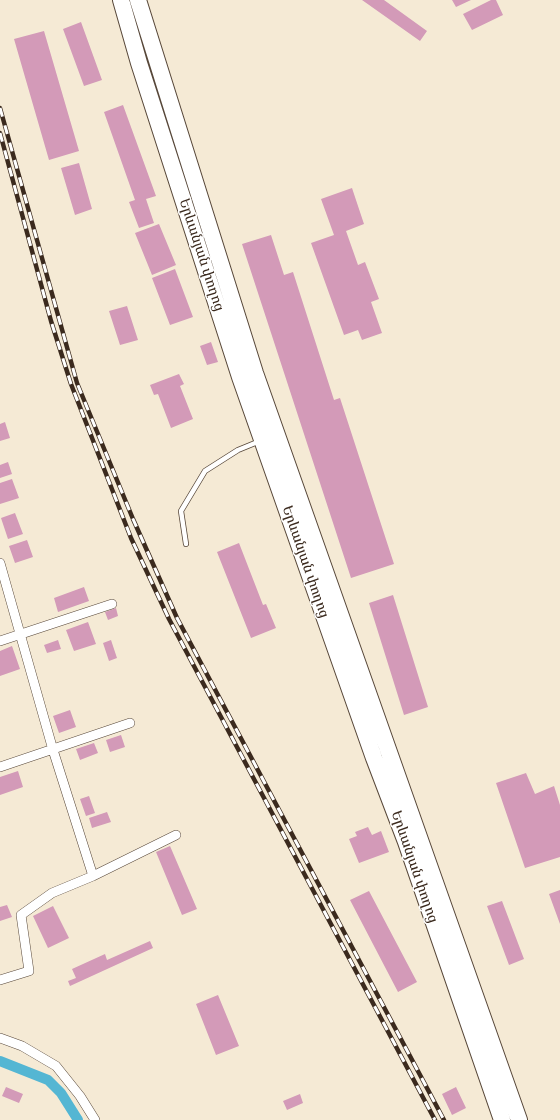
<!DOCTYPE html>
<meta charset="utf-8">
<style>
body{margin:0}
canvas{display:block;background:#f5ead5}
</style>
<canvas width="560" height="1120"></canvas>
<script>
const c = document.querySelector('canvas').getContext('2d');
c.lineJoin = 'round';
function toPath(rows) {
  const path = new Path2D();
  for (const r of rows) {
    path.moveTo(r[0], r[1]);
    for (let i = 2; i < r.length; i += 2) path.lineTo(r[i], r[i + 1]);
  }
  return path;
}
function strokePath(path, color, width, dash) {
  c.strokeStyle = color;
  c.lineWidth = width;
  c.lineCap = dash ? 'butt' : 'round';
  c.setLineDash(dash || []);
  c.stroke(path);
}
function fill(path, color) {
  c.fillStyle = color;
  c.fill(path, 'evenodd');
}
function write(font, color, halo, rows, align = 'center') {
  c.font = font + ' "Gentium Book Plus","Noto Serif Armenian",serif';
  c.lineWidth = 3;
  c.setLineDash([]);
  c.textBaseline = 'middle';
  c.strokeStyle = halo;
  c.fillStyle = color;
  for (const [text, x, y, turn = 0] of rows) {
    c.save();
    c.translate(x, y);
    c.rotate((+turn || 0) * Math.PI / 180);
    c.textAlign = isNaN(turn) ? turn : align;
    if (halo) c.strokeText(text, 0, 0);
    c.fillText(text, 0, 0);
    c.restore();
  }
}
strokePath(toPath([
 [0,1061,48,1080,61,1093,78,1120]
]), '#54b6d3', 10);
fill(toPath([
 [362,0,384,0,427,31,420,41],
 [452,0,471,0,456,7],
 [491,0,496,0,503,15,472,30,463,14],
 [81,22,102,80,84,86,63,29],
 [44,31,79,151,49,160,14,39],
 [123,105,156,196,146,199,154,223,139,228,129,202,135,200,104,112],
 [79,163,92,209,75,215,61,168],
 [352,188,364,224,346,231,358,265,365,262,379,299,371,302,382,333,362,340,358,330,344,335,311,243,334,235,321,199],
 [159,224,176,265,152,275,135,233],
 [271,235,284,275,293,272,334,400,340,398,394,564,351,578,242,244],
 [175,269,193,317,170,325,152,278],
 [127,306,138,340,120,345,109,311],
 [211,342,218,362,207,365,200,346],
 [179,374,184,384,180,386,193,419,171,428,158,394,154,395,150,385],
 [5,422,10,438,0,441,0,424],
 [8,462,12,474,0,478,0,465],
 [12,479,19,498,0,504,0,483],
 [15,513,23,534,8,539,1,518],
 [27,540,33,557,15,563,9,546],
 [239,543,263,605,266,604,276,628,251,638,217,552],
 [84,587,89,601,58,612,54,598],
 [393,595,428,707,404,715,369,603],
 [116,608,118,616,108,620,105,612],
 [88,622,96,644,74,651,66,630],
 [58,640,61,649,47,653,44,645],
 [111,640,117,658,109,661,103,643],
 [12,646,20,669,0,676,0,651],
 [70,710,76,727,59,733,53,716],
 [121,735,125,747,110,752,106,740],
 [94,743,98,753,80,760,76,749],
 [18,771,23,787,0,795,0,777],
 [526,773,535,794,554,786,560,805,560,857,525,868,496,783],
 [89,796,95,813,86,816,80,799],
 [107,812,111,822,92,828,89,818],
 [368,827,372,835,381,831,389,852,359,863,349,839,357,836,355,832],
 [170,846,197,909,182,915,156,852],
 [560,890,560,924,549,894],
 [369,891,417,982,398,992,350,900],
 [502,901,524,959,509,965,487,906],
 [7,905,12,917,0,921,0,907],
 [53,906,69,938,48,948,33,916],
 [150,941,153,948,70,986,68,981,76,978,72,969,105,954,107,960],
 [218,995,239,1046,216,1055,196,1004],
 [6,1087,23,1094,19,1103,2,1096],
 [456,1087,466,1108,452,1115,442,1094],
 [300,1094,303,1103,287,1110,283,1101]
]), '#d39ab8');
const lane = toPath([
 [186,544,181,511,205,471,238,450,260,441]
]);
const street = toPath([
 [0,563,53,750,93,876],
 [0,641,112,604],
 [0,767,130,723],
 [0,980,29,971,21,915,52,893,93,876,176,835],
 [0,1038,22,1046,56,1066,80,1096,95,1120]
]);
const highway = toPath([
 [121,0,139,63,240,377,374,758,406,842,502,1120],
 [138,0,255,373,519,1120]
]);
strokePath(lane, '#574739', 6);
strokePath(street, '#574739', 10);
strokePath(highway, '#574739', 18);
strokePath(lane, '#fff', 4.5);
strokePath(street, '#fff', 9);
strokePath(highway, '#fff', 16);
const rail = toPath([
 [0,108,77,383,133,519,177,618,444,1120],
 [0,133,51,321,71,384,131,538,169,619,435,1120]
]);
strokePath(rail, '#3b2a1e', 4.5);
strokePath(rail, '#fff', 3, [9]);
write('14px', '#3b2a1e', '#fff', [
 ["Երևանյան փողոց",201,255,72],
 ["Երևանյան փողոց",305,562,71],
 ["Երևանյան փողոց",414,867,71]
]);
</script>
